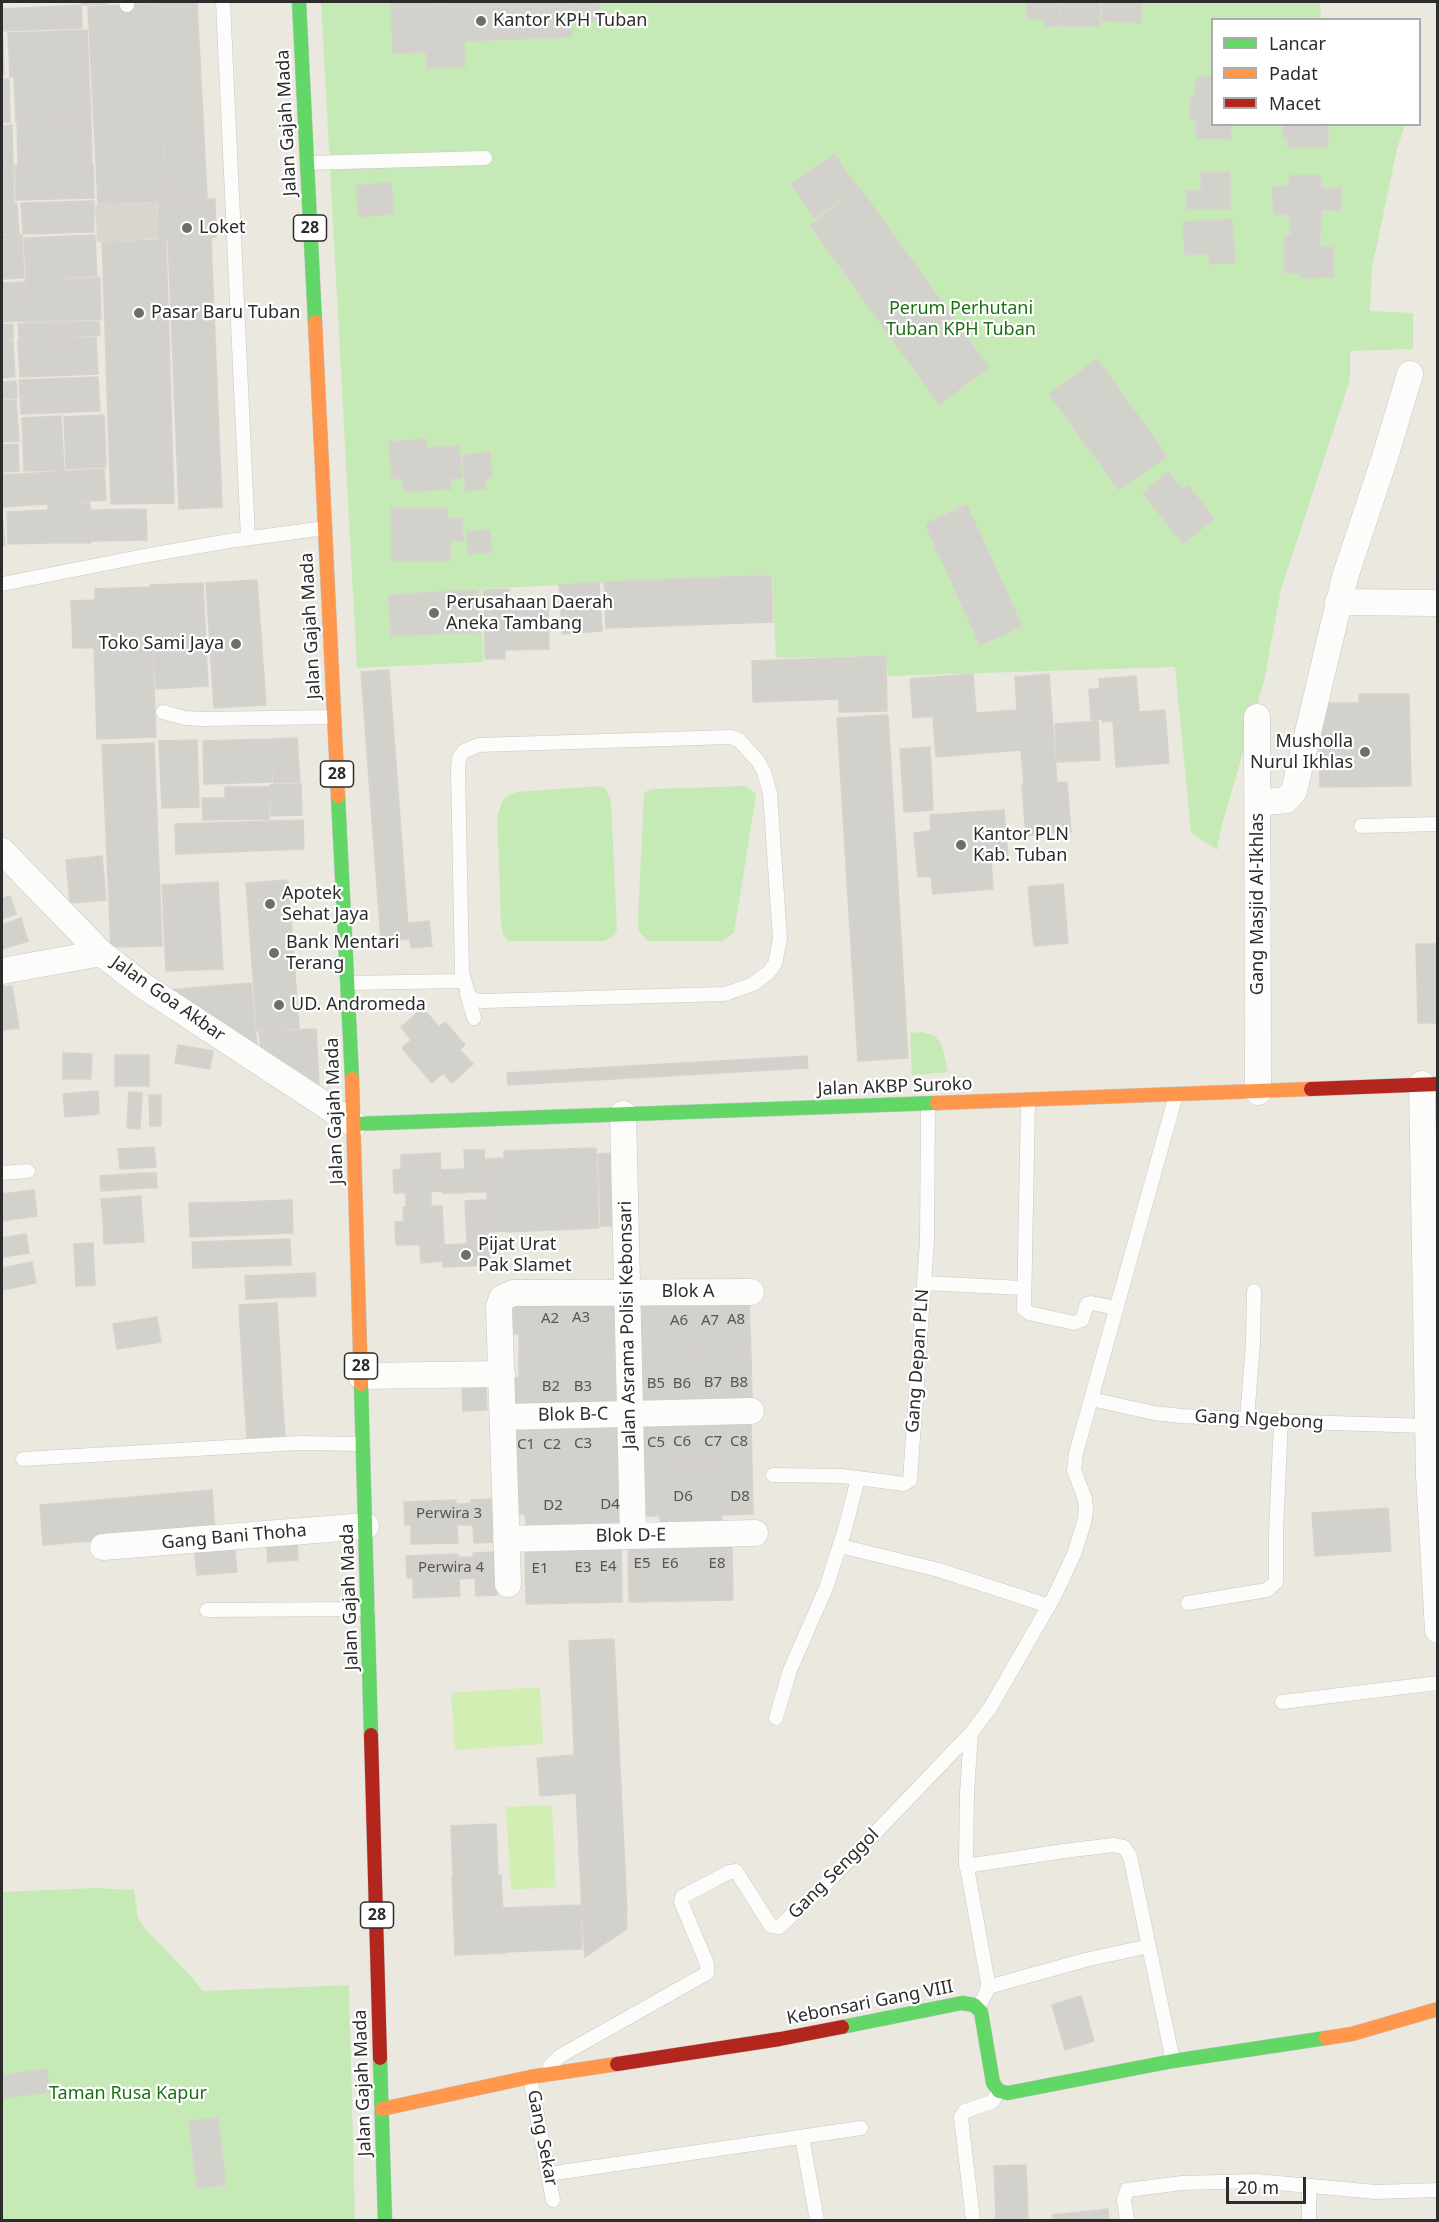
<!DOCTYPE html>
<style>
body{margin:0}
#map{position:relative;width:1439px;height:2222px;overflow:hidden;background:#ebe8e0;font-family:"Noto Sans",sans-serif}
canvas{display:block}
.frame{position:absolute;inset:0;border:3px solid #2c2c2c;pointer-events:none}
.legend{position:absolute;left:1211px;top:18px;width:210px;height:108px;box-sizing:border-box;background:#fff;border:2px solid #ababab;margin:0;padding:8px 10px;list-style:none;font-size:18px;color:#2c2c2c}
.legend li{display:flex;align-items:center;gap:12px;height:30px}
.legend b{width:30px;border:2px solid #ababab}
.scale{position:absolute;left:1226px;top:2177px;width:80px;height:27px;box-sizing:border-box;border:3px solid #2c2c2c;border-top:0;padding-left:8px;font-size:18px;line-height:21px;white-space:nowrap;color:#2c2c2c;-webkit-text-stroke:4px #fff;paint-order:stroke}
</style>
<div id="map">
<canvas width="1439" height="2222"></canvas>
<div class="frame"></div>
<ul class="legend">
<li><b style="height:8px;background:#63d668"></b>Lancar</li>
<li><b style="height:8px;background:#ff974d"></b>Padat</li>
<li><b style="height:8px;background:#b3261e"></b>Macet</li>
</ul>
<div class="scale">20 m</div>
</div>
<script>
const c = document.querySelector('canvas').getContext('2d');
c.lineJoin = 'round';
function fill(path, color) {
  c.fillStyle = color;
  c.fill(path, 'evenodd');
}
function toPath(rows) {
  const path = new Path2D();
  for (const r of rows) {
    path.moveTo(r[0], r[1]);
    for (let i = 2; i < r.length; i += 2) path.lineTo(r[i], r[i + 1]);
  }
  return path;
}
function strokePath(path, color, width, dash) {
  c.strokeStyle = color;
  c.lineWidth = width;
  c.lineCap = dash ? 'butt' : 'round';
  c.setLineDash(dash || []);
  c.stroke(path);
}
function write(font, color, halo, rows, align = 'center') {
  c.font = font + ' "Noto Sans",sans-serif';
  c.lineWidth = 4.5;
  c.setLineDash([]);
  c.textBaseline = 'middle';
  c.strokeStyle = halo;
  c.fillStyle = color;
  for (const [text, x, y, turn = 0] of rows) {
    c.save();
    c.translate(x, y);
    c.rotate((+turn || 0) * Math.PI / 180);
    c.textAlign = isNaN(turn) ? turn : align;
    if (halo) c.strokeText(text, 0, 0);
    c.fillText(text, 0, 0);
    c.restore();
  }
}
fill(toPath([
 [321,2,1320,2,1321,19,1212,20,1212,124,1405,125,1397,149,1372,268,1370,311,1413,313,1413,349,1350,351,1350,380,1281,589,1264,681,1221,828,1217,850,1191,833,1175,667,888,676,886,656,776,658,772,574,481,589,483,662,357,668],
 [600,786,606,789,611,801,617,929,615,935,605,941,508,941,503,935,501,924,497,817,503,799,516,792],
 [745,786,754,792,756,796,734,933,722,941,648,941,639,931,638,918,644,792,653,789],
 [923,1032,935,1036,942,1045,948,1072,912,1075,910,1033],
 [95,1888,134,1890,138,1918,145,1929,189,1974,203,1991,349,1985,355,2220,2,2220,2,1892]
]), '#c6eab6');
fill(toPath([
 [540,1687,543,1744,455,1750,451,1693],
 [552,1805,556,1887,511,1890,506,1807]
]), '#d2eeb3');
fill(toPath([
 [157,202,159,239,97,242,95,205]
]), '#d9d6cf');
const building = toPath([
 [82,2,107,2,107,4,82,5,82,2],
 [156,2,197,2,207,198,167,200,156,2],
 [391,2,436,2,436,4,444,4,444,2,570,2,572,37,464,41,465,67,427,68,426,52,393,53,391,2],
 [571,2,599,2,600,20,572,21,571,2],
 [1027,2,1060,2,1060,26,1044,26,1044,19,1027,19,1027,2],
 [1061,2,1100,2,1100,26,1060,26,1061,2],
 [1103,2,1142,2,1141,23,1102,21,1103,2],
 [156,3,166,201,98,204,88,7,156,3],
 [81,5,82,28,2,31,2,9,81,5],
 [87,30,89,74,10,77,8,33,87,30],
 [2,36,3,36,4,75,2,75,2,36],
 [89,75,91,120,16,122,14,77,89,75],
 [1196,77,1212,77,1212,124,1231,124,1231,139,1196,138,1196,119,1190,119,1191,97,1195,98,1196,77],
 [2,79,9,79,10,122,2,122,2,79],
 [91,121,92,163,18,165,17,123,91,121],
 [1283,124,1328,124,1328,147,1287,147,1287,138,1283,138,1283,124],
 [12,125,13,167,2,167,2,126,12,125],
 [834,154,858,188,815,218,791,184,834,154],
 [93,163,94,198,16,200,15,165,93,163],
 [13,168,14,203,2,203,2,169,13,168],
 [1201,172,1230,172,1230,209,1187,209,1187,191,1201,190,1201,172],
 [1320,175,1321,189,1341,188,1341,210,1321,210,1321,230,1290,231,1289,214,1274,215,1272,187,1289,186,1289,176,1320,175],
 [391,182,394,214,359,217,356,186,391,182],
 [860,188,989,368,939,404,810,225,860,188],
 [215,199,216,237,159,240,158,201,215,199],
 [94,201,94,232,23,234,21,203,94,201],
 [17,203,19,234,2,234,2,204,17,203],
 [1232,219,1235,263,1209,264,1209,253,1185,255,1183,222,1232,219],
 [1320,230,1320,247,1333,247,1334,277,1301,278,1300,273,1285,273,1284,236,1291,235,1290,231,1320,230],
 [22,235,24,278,2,279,2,236,22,235],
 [95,235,97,276,26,279,24,238,95,235],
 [211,238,222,507,179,509,168,240,211,238],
 [166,240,174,503,111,504,102,242,166,240],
 [100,278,101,319,26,322,25,280,100,278],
 [24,282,26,321,2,322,2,283,24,282],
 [99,321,100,335,19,339,18,324,99,321],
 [13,324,13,339,2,340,2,325,13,324],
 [96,337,98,374,20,377,18,340,96,337],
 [2,341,13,341,15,377,2,378,2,341],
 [1097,359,1167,456,1119,490,1049,394,1097,359],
 [98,377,100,411,21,414,19,380,98,377],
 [16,381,17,398,2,399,2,382,16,381],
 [16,400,19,441,2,442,2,401,16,400],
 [104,415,106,467,66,469,64,417,104,415],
 [61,416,64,470,24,471,22,418,61,416],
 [426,439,426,448,459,446,462,478,450,479,451,489,404,492,403,478,392,479,389,442,426,439],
 [18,444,19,471,2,472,2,445,18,444],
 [490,452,492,478,485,478,486,489,466,491,462,455,490,452],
 [104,469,106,500,2,507,2,475,104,469],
 [1168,472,1182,489,1188,485,1214,519,1183,544,1143,493,1168,472],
 [90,503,91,543,49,543,48,504,90,503],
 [967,505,1022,626,980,645,925,524,967,505],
 [391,508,448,508,447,518,462,518,463,541,450,541,450,561,392,561,391,508],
 [146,509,147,540,92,541,91,510,146,509],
 [48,510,49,543,8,544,7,512,48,510],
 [2,512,5,546,2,546,2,512],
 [490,530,492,552,468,554,467,532,490,530],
 [771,575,773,622,606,628,604,582,771,575],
 [257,580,266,705,214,708,206,583,257,580],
 [599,582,602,631,562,634,559,585,599,582],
 [203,583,208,686,156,689,150,585,203,583],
 [150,587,156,737,97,739,94,648,73,648,71,601,95,600,95,589,150,587],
 [509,589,509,600,548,599,549,649,505,650,505,659,485,659,483,590,509,589],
 [477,590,480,632,391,636,389,595,477,590],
 [886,656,887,711,839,712,839,699,753,702,752,661,886,656],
 [389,670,409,939,381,941,361,672,389,670],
 [973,674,976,713,1017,710,1015,677,1049,674,1057,782,1024,784,1021,750,936,757,933,716,913,718,910,679,973,674],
 [1136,676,1139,712,1165,710,1169,763,1116,767,1113,721,1103,722,1102,719,1091,720,1089,689,1100,689,1099,679,1136,676],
 [1359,694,1409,694,1411,786,1320,787,1319,718,1323,703,1359,703,1359,694],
 [888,715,908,1058,858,1061,837,718,888,715],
 [1098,721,1100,760,1057,762,1055,724,1098,721],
 [297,738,300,782,274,783,271,739,297,738],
 [271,739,272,782,204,784,203,741,271,739],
 [197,740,199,807,162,808,159,741,197,740],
 [154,743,162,946,111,947,102,745,154,743],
 [930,747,933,810,904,812,900,749,930,747],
 [1067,782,1071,832,1026,836,1022,785,1067,782],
 [301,784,302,815,271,816,270,785,301,784],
 [225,787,269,787,269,819,203,820,202,798,225,798,225,787],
 [1004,810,1008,858,991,859,993,889,933,894,931,876,918,877,914,833,931,831,930,815,1004,810],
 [303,820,304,849,176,854,175,824,303,820],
 [102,856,106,900,70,903,66,860,102,856],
 [288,880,299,1028,257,1031,246,883,288,880],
 [218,882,223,969,166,971,162,885,218,882],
 [1063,884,1068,943,1034,946,1028,887,1063,884],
 [10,896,16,914,2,919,2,899,10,896],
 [21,918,28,941,2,949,2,925,21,918],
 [429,921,432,946,411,948,408,923,429,921],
 [1416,944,1438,944,1438,1023,1418,1023,1416,944],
 [251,983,257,1048,167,990,251,983],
 [12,986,19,1028,4,1030,2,987,12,986],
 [423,1008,439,1027,445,1022,465,1045,460,1050,473,1064,452,1083,443,1073,432,1083,402,1048,411,1040,401,1027,423,1008],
 [316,1029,319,1086,261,1050,259,1032,316,1029],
 [178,1045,213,1051,210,1069,175,1063,178,1045],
 [63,1053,92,1054,91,1079,63,1079,63,1053],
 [115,1055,149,1055,149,1086,115,1086,115,1055],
 [807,1056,808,1068,508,1085,507,1073,807,1056],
 [98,1091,99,1114,65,1117,63,1094,98,1091],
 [129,1092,142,1093,140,1129,127,1128,129,1092],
 [149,1095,161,1095,161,1126,150,1126,149,1095],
 [154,1147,156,1167,120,1169,118,1149,154,1147],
 [596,1148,599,1228,507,1232,504,1151,596,1148],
 [464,1150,484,1150,486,1192,466,1192,464,1150],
 [440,1153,442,1191,394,1193,393,1170,401,1169,401,1155,440,1153],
 [616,1153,619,1226,601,1226,598,1154,616,1153],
 [504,1158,506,1231,488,1232,486,1159,504,1158],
 [464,1169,465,1193,442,1193,441,1170,464,1169],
 [144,1173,156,1173,157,1188,145,1188,144,1173],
 [144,1173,145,1188,101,1191,100,1176,144,1173],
 [34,1190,37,1216,2,1221,2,1194,34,1190],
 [431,1193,431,1205,406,1206,406,1194,431,1193],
 [141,1196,142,1215,103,1218,101,1199,141,1196],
 [292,1200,293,1233,241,1235,239,1202,292,1200],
 [486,1200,488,1242,467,1243,465,1201,486,1200],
 [239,1202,241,1235,190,1237,189,1203,239,1202],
 [442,1206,444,1244,396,1245,395,1222,404,1221,403,1207,442,1206],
 [142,1215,144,1242,104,1244,103,1218,142,1215],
 [26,1234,29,1253,2,1257,2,1238,26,1234],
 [290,1239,291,1265,193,1268,192,1242,290,1239],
 [93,1243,95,1285,76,1286,74,1244,93,1243],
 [488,1243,490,1265,443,1267,442,1245,488,1243],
 [441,1244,442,1261,421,1263,420,1246,441,1244],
 [32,1262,36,1283,2,1290,2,1268,32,1262],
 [315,1273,316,1296,246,1299,245,1276,315,1273],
 [618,1300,619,1353,519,1355,519,1334,513,1334,512,1303,618,1300],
 [277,1303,282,1393,244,1395,239,1305,277,1303],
 [749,1304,751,1353,642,1354,641,1306,749,1304],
 [157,1317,161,1342,117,1349,113,1324,157,1317],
 [619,1354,620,1403,514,1405,513,1378,519,1378,519,1356,619,1354],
 [751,1354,752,1402,643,1404,642,1355,751,1354],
 [486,1386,487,1410,463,1411,462,1387,486,1386],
 [282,1393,285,1437,247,1439,244,1395,282,1393],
 [751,1422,752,1468,643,1470,642,1425,751,1422],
 [621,1425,622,1472,514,1474,513,1428,621,1425],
 [752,1469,753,1514,722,1515,722,1524,660,1525,660,1516,645,1516,643,1471,752,1469],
 [622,1472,623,1523,526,1525,525,1514,515,1514,514,1475,622,1472],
 [212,1490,215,1530,148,1536,145,1496,212,1490],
 [145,1496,148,1536,43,1545,40,1505,145,1496],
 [493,1499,495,1542,474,1543,473,1525,457,1525,458,1543,411,1544,411,1525,405,1525,404,1502,456,1500,456,1504,471,1503,471,1500,493,1499],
 [1388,1508,1391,1551,1315,1556,1312,1513,1388,1508],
 [297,1537,298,1560,268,1562,266,1538,297,1537],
 [234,1542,237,1572,197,1575,194,1545,234,1542],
 [732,1546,733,1600,629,1602,628,1547,732,1546],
 [621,1548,622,1602,526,1604,525,1550,621,1548],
 [495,1552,497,1595,476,1596,475,1578,459,1579,460,1596,413,1598,413,1578,407,1578,406,1556,458,1554,458,1557,473,1557,473,1553,495,1552],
 [614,1639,627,1914,582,1916,569,1641,614,1639],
 [573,1755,576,1793,540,1796,537,1758,573,1755],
 [496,1824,498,1874,453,1876,451,1826,496,1824],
 [501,1875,505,1953,455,1955,452,1877,501,1875],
 [580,1905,582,1949,505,1952,503,1908,580,1905],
 [626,1915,627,1929,585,1957,582,1917,626,1915],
 [1081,1996,1094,2041,1065,2050,1052,2005,1081,1996],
 [47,2069,50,2092,2,2098,2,2075,47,2069],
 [218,2118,226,2185,197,2188,189,2121,218,2118],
 [1026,2165,1028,2218,996,2219,994,2166,1026,2165],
 [1108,2209,1109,2220,1053,2220,1053,2215,1108,2209]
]);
fill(building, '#d3d1cc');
strokePath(building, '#d6d3cd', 1.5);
const lane = toPath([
 [126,2,127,5],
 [223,2,248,538],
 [307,163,485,158],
 [2,584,149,555,229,541,325,528],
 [163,712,185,718,202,719,334,717],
 [730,737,739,740,758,761,764,772,770,793,780,939,775,964,768,973,753,984,725,994,484,1001,475,1000,469,996,462,973,458,769,459,758,464,751,479,745,730,737],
 [1361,826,1438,824],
 [347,983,463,981],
 [467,994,474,1018],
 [1028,1100,1024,1309,1029,1313,1074,1323,1082,1320,1087,1304,1091,1303,1117,1308],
 [2,1173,28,1171],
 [924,1283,1023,1288],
 [1091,1399,1154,1413,1181,1416,1300,1422,1428,1426],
 [1247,1419,1253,1343,1254,1291],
 [23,1459,299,1443,363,1444],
 [773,1475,842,1476,904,1484,910,1480,927,1241,928,1104],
 [840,1546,939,1570,1049,1606],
 [1188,1603,1267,1590,1276,1582,1276,1532,1281,1421],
 [207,1610,368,1609],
 [1282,1702,1438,1683],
 [776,1718,790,1670,826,1588,845,1529,858,1478],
 [971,1733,967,1792,966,1862,988,1983,987,1991,978,2008],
 [966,1866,1064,1851,1113,1845,1124,1847,1130,1856,1173,2061],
 [988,1987,1085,1960,1149,1946],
 [550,2066,560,2056,707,1973,707,1964,681,1902,682,1897,729,1872,736,1871,771,1926,779,1927,833,1877,971,1733,990,1708,1055,1595,1074,1554,1084,1523,1086,1510,1085,1499,1074,1470,1076,1453,1176,1095],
 [530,2077,553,2200],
 [802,2137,817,2220],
 [548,2174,861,2128],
 [1309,2186,1309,2220],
 [973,2220,961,2117,965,2111,992,2102,999,2091],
 [1127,2220,1124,2200,1127,2190,1182,2183,1256,2181,1376,2192,1438,2190]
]);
const street = toPath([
 [1338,602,1438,603],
 [1257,717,1258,1092],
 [1258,803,1286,800,1294,791,1345,577,1385,457,1410,374],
 [2,851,101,953,142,985,354,1124],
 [2,971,101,953],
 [1422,1084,1429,1475,1438,1630],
 [623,1114,633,1536],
 [361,1376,502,1374],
 [503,1417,751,1411],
 [506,1539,755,1533],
 [103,1547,366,1526],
 [508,1584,499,1307,502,1298,513,1293,751,1292]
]);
const fast = toPath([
 [299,2,315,322],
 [338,796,352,1079],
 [354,1124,937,1103],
 [361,1384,371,1735],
 [842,2027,962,2003,974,2005,981,2012,993,2083,999,2091,1008,2093,1173,2061,1326,2038],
 [380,2058,385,2220]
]);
const slow = toPath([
 [315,322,338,796],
 [352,1079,361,1384],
 [937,1103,1311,1089],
 [1326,2038,1352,2034,1438,2009],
 [382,2109,530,2077,617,2064]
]);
const jam = toPath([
 [1311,1089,1438,1084],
 [371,1735,380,2058],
 [617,2064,780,2039,842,2027]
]);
strokePath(lane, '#c8c7c6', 15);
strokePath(street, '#c8c7c6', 27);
strokePath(fast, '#c8c7c6', 15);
strokePath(slow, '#c8c7c6', 15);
strokePath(jam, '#c8c7c6', 15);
strokePath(lane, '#fcfcfa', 14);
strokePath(street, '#fcfcfa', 26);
strokePath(fast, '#63d668', 14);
strokePath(slow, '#ff974d', 14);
strokePath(jam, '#b3261e', 14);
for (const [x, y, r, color] of [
 [481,21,6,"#6f6e6b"],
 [187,228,6,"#6f6e6b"],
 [139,313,6,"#6f6e6b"],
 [434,613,6,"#6f6e6b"],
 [236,644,6,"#6f6e6b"],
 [1365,752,6,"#6f6e6b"],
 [961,845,6,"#6f6e6b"],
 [270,904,6,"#6f6e6b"],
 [274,953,6,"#6f6e6b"],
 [279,1005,6,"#6f6e6b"],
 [466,1255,6,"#6f6e6b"]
]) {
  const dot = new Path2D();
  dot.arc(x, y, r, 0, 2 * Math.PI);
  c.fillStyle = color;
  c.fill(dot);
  strokePath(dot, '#fff', 2);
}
write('15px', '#565655', null, [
 ["A3",581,1318],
 ["A2",550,1319],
 ["A8",736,1320],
 ["A6",679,1321],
 ["A7",710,1321],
 ["B7",713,1383],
 ["B8",739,1383],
 ["B5",656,1384],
 ["B6",682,1384],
 ["B2",551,1387],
 ["B3",583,1387],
 ["C6",682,1442],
 ["C7",713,1442],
 ["C8",739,1442],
 ["C5",656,1443],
 ["C3",583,1444],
 ["C1",526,1445],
 ["C2",552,1445],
 ["D6",683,1497],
 ["D8",740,1497],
 ["D4",610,1505],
 ["D2",553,1506],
 ["Perwira 3",449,1514],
 ["E5",642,1564],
 ["E6",670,1564],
 ["E8",717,1564],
 ["E4",608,1567],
 ["Perwira 4",451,1568],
 ["E3",583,1568],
 ["E1",540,1569]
]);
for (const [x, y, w] of [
 [310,228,33],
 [337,774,33],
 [361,1366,33],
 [377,1915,33]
]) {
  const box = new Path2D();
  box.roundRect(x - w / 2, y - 13, w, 26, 4.5);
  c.fillStyle = '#fff';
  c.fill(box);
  strokePath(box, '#2c2c2c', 1.5);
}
write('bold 16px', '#2c2c2c', null, [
 ["28",310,228],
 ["28",337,774],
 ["28",361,1366],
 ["28",377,1915]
]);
write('18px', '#2c2c2c', '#fff', [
 ["Kantor KPH Tuban",493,21],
 ["Loket",199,228],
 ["Pasar Baru Tuban",151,313],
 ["Perusahaan Daerah",446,603],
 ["Aneka Tambang",446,624],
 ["Toko Sami Jaya",224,644,"right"],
 ["Musholla",1353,742,"right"],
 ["Nurul Ikhlas",1353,763,"right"],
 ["Kantor PLN",973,835],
 ["Kab. Tuban",973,856],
 ["Apotek",282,894],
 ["Sehat Jaya",282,915],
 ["Bank Mentari",286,943],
 ["Terang",286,964],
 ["UD. Andromeda",291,1005],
 ["Pijat Urat",478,1245],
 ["Pak Slamet",478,1266]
], 'left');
write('18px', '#2c2c2c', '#fff', [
 ["Jalan Gajah Mada",287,123,-93],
 ["Jalan Gajah Mada",311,626,-93],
 ["Gang Masjid Al-Ikhlas",1258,904,-90],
 ["Jalan Goa Akbar",168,999,35],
 ["Jalan AKBP Suroko",895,1087,-2],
 ["Jalan Gajah Mada",335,1111,-92],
 ["Blok A",688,1292],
 ["Jalan Asrama Polisi Kebonsari",628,1325,-91],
 ["Gang Depan PLN",918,1361,-86],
 ["Blok B-C",573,1415,-1],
 ["Gang Ngebong",1259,1420,3],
 ["Blok D-E",631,1536,-1],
 ["Gang Bani Thoha",234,1537,-5],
 ["Jalan Gajah Mada",350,1597,-92],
 ["Gang Senggol",834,1874,-45],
 ["Kebonsari Gang VIII",870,2003,-11],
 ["Jalan Gajah Mada",363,2083,-92],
 ["Gang Sekar",542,2138,79]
]);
write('18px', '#1c7113', '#fff', [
 ["Perum Perhutani",961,309],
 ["Tuban KPH Tuban",961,330],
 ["Taman Rusa Kapur",128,2094]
]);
</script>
